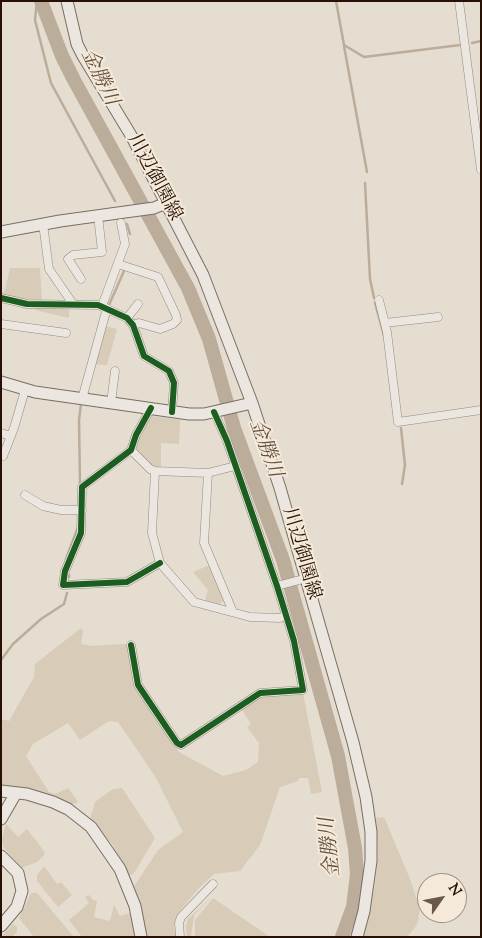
<!DOCTYPE html>
<meta charset="utf-8">
<style>
body{margin:0}
#map{position:relative;width:482px;height:938px;overflow:hidden;background:#e5ddcf;font-family:"Sorts Mill Goudy",serif}
canvas{display:block}
.frame{position:absolute;inset:0;border:2px solid #271107;pointer-events:none}
.north{position:absolute;left:417px;top:873px;width:50px;height:50px;box-sizing:border-box;background:#f5ead9;border:1px solid #a39385;border-radius:50%;rotate:57deg;font-size:14px;font-weight:700;line-height:20px;text-align:center;color:#271107}
.north::after{content:'';display:block;margin:auto;width:18px;height:22px;background:#6a584d;clip-path:polygon(50% 0,100% 100%,50% 72%,0 100%)}
</style>
<div id="map">
<canvas width="482" height="938"></canvas>
<div class="frame"></div>
<div class="north">N</div>
</div>
<script>
const c = document.querySelector('canvas').getContext('2d');
c.lineJoin = 'round';
function fill(path, color) {
  c.fillStyle = color;
  c.fill(path, 'evenodd');
}
function toPath(rows) {
  const path = new Path2D();
  for (const r of rows) {
    path.moveTo(r[0], r[1]);
    for (let i = 2; i < r.length; i += 2) path.lineTo(r[i], r[i + 1]);
  }
  return path;
}
function strokePath(path, color, width, dash) {
  c.strokeStyle = color;
  c.lineWidth = width;
  c.lineCap = dash ? 'butt' : 'round';
  c.setLineDash(dash || []);
  c.stroke(path);
}
function write(font, color, halo, rows, align = 'center') {
  c.font = font + ' "Sorts Mill Goudy","Noto Serif JP",serif';
  c.lineWidth = 4;
  c.setLineDash([]);
  c.textBaseline = 'middle';
  c.strokeStyle = halo;
  c.fillStyle = color;
  for (const [text, x, y, turn = 0] of rows) {
    c.save();
    c.translate(x, y);
    c.rotate((+turn || 0) * Math.PI / 180);
    c.textAlign = isNaN(turn) ? turn : align;
    if (halo) c.strokeText(text, 0, 0);
    c.fillText(text, 0, 0);
    c.restore();
  }
}
fill(toPath([
 [10,268,40,268,42,301,32,302,1,295,5,290],
 [35,308,69,308,69,318,35,310],
 [105,326,117,329,107,365,95,364],
 [152,416,180,420,179,444,161,443,161,468,151,465,137,451,136,444],
 [210,565,224,600,219,605,205,601,208,590,193,572],
 [81,628,83,631,81,644,92,646,127,644,136,689,179,752,223,776,246,770,258,762,259,743,247,727,251,724,242,710,262,695,303,693,322,792,311,794,308,778,299,778,298,781,280,787,260,845,240,871,214,874,199,888,177,914,174,928,177,937,146,937,143,916,133,888,158,850,183,832,155,776,118,722,109,721,80,740,68,723,33,744,26,756,49,792,55,794,68,788,78,802,74,804,70,805,56,797,33,790,1,786,1,719,9,721,34,677,35,664],
 [122,788,155,838,134,873,129,876,112,844,90,819,95,802,113,789],
 [384,817,410,879,420,909,417,925,407,937,363,937,375,885,378,855,376,818],
 [6,824,18,837,27,829,41,847,45,854,37,862,21,868,8,853,3,846,2,838],
 [44,866,57,884,61,882,72,895,58,907,37,881,37,875],
 [31,893,37,893,74,937,34,937,19,918],
 [89,895,93,900,97,901,94,917,110,921,114,905,120,916,130,913,135,937,82,937,69,920,89,903,85,897],
 [213,896,194,915,191,937,187,937,186,927,188,919],
 [213,898,270,937,195,937,195,920],
 [13,924,17,927,17,932,12,937,1,937]
]), '#d8cbb8');
strokePath(toPath([
 [37,1,35,20,51,83,115,201],
 [336,1,344,45,364,57,460,45],
 [472,43,481,41],
 [344,46,367,172],
 [365,183,370,279,374,298],
 [127,224,130,234],
 [375,303,384,336],
 [109,305,124,271],
 [401,428,405,465,402,484],
 [80,483,79,420,81,404],
 [66,559,78,527],
 [69,577,69,575],
 [1,660,13,644,41,619,64,604,67,593]
]), '#bcad9a', 2.5);
strokePath(toPath([
 [41,1,62,56,74,80,188,288,209,339,234,428,283,560,338,756,355,848,357,874,353,907,342,937]
]), '#bcad9a', 14);
const street = toPath([
 [459,1,481,170],
 [43,224,49,269,73,304],
 [118,264,158,277,176,315,177,320,173,324,160,329,139,323,133,325],
 [81,279,68,259,73,255,102,252,98,215],
 [1,298,27,304,98,305,127,318,133,325,144,356,169,371,174,383,172,412],
 [379,300,387,332,398,422,481,410],
 [102,306,125,244,121,223],
 [127,318,138,304],
 [385,323,438,317],
 [1,324,66,333],
 [82,399,107,308],
 [111,403,115,371],
 [151,408,136,435,131,450,82,487,81,533,65,571,63,585,127,582,160,563],
 [1,433,11,436],
 [131,450,150,469,155,471,208,473,235,466],
 [3,456,14,428,25,390],
 [155,471,152,533,160,563,194,602,250,617,280,618,286,615],
 [208,473,204,543,233,612],
 [25,495,43,506,61,510,82,510],
 [277,586,307,578],
 [131,645,138,685,177,743,181,745,260,693,303,690,294,641,277,586,227,441,214,412],
 [180,937,179,923,181,917,213,884]
]);
const secondary = toPath([
 [67,1,77,44,83,56,132,137,203,275,252,403,280,488,353,742,366,797,371,832,371,861,364,911,357,937],
 [1,232,60,221,154,208,166,203],
 [1,382,35,392,189,414,204,414,252,403],
 [1,791,27,794,53,802,68,809,91,827,120,869,135,906,141,937],
 [1,819,16,793],
 [1,856,18,873,22,891,17,907,1,926]
]);
strokePath(street, '#928a81', 9);
strokePath(secondary, '#776f66', 13);
strokePath(street, '#ebe6df', 8);
strokePath(secondary, '#ebe6df', 11);
strokePath(toPath([
 [1,298,27,304,98,305,127,318,133,325,144,356,169,371,174,383,172,412],
 [151,408,136,435,131,450,82,487,81,533,65,571,63,585,127,582,160,563],
 [131,645,138,685,177,743,181,745,260,693,303,690,294,641,277,586,227,441,214,412]
]), '#1b5e20', 6);
write('19px', '#271107', '#f5ead9', [
 ["川辺御園線",153,178,62],
 ["川辺御園線",300,554,74]
]);
write('italic 20px', '#624e3f', '#f5ead9', [
 ["金勝川",98,78,64],
 ["金勝川",264,449,70],
 ["金勝川",332,847,-96]
]);
</script>
